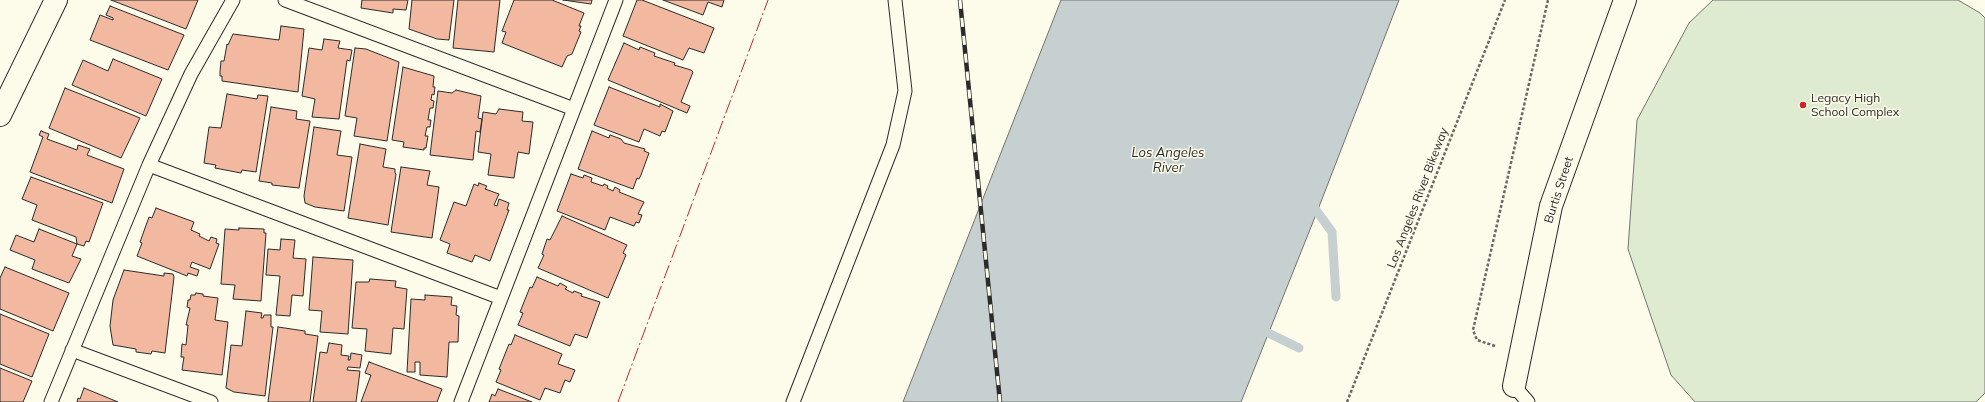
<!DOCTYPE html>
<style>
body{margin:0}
canvas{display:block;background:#fdfbea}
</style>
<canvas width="1985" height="402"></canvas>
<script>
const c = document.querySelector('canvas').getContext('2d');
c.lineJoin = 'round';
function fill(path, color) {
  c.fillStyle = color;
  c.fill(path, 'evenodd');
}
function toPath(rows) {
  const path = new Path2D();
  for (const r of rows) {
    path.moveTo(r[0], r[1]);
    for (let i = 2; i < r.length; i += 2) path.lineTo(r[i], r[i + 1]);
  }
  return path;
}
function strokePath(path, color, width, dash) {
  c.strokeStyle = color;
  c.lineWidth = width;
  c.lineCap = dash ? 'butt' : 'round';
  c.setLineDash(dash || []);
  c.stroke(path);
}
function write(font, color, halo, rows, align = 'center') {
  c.font = font + ' Mulish,sans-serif';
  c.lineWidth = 3;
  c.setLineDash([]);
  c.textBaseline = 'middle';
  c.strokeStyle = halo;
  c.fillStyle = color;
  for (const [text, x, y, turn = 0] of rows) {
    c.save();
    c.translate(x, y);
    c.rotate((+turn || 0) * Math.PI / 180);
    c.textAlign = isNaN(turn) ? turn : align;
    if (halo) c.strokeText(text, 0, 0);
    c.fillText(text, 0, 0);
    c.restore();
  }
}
const green = toPath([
 [1713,0,1958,0,1980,13,1985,18,1985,393,1976,402,1695,402,1671,375,1628,249,1637,120,1689,23,1713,0]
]);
fill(green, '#deebd1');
strokePath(green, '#74746e', 1);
const water = toPath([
 [1061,0,1399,0,1317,212,1241,402,903,402,1061,0]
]);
fill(water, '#c7d0d0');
strokePath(water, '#74746e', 1);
strokePath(toPath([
 [1310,202,1332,232,1336,297],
 [1258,328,1299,348]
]), '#c7d0d0', 9);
const building = toPath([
 [111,0,198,0,186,29,111,0],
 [362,0,408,0,406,10,393,9,393,13,361,8,362,0],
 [412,0,454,0,449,40,437,39,409,29,412,0],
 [458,0,500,0,494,52,453,48,458,0],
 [514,0,552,0,584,13,579,26,581,26,579,31,581,32,572,54,567,56,562,67,502,43,506,32,502,31,514,0],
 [563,0,592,0,591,4,563,0],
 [637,0,642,0,714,28,704,53,689,48,683,60,623,36,637,0],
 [663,0,724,0,722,7,708,2,703,15,663,0],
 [110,6,184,35,168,70,90,40,100,15,113,20,113,18,106,15,110,6],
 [281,26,304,29,298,92,222,81,222,76,220,76,220,72,221,61,224,61,227,44,228,45,233,34,279,40,281,26],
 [324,39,340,41,338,48,352,50,350,61,347,60,339,119,312,117,315,99,302,96,309,48,322,50,324,39],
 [624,43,639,50,640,47,655,53,654,56,675,63,674,65,691,70,693,72,681,102,690,106,687,113,608,80,624,43],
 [355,48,366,49,399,62,387,141,354,136,357,118,345,116,355,48],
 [113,59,162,79,146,116,72,85,83,60,108,71,113,59],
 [403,67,434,76,433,87,435,87,434,95,432,94,431,100,434,101,433,108,430,108,428,120,431,120,430,127,427,127,425,136,428,136,426,148,424,148,424,150,403,147,404,142,392,140,403,67],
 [609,87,660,107,660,104,673,111,665,132,662,131,660,136,644,129,639,142,594,125,609,87],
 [65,88,140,118,121,158,49,128,65,88],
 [456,90,481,96,478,118,482,119,480,132,476,131,473,160,430,155,438,91,452,93,456,90],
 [227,94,257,99,258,95,268,96,256,172,242,170,241,173,215,168,216,165,204,163,209,127,221,128,227,94],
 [271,107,297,111,296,119,310,121,299,188,272,185,272,183,259,181,271,107],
 [499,109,523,112,522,121,533,122,529,154,518,152,514,178,488,175,491,154,478,152,483,112,496,114,499,109],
 [314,127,341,131,337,155,352,157,344,211,315,207,305,203,304,196,314,127],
 [41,131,49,134,47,139,77,150,78,145,90,149,87,155,124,169,112,203,30,172,43,137,39,135,41,131],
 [592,131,609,138,610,135,621,139,624,143,645,149,644,151,649,153,641,175,639,179,637,178,633,189,578,169,592,131],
 [360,144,386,149,383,167,395,169,395,173,396,174,388,225,348,218,360,144],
 [401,167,430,171,427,185,439,187,432,238,391,232,401,167],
 [571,174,583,178,584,175,592,178,591,182,603,186,604,184,608,186,607,188,613,191,615,187,620,190,619,192,644,202,638,214,642,215,639,223,636,222,634,226,610,217,605,230,557,211,571,174],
 [31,177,103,203,89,242,86,241,84,246,77,244,76,237,32,220,37,205,22,199,31,177],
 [479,183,487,186,485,189,499,194,494,205,497,206,499,199,509,203,507,210,509,210,490,261,475,255,472,262,447,253,450,244,440,240,454,202,466,206,474,184,478,186,479,183],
 [156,208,194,222,191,230,200,234,199,236,209,241,211,237,217,239,216,243,219,244,210,269,192,262,190,267,199,270,197,276,188,273,187,276,137,256,142,243,140,242,149,217,152,218,156,208],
 [562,216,627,245,623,253,626,255,608,298,538,268,544,255,542,254,547,239,550,240,562,216],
 [239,228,264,229,264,233,266,233,261,301,233,299,235,285,221,284,225,229,239,230,239,228],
 [39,229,77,244,72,256,81,259,69,283,32,269,35,260,10,250,16,235,34,242,39,229],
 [281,239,295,240,293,258,306,259,303,296,292,295,290,316,276,315,280,276,266,275,268,249,280,250,281,239],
 [313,257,353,260,348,334,320,332,322,311,309,310,313,257],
 [5,267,69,293,53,331,0,309,0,278,5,267],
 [124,270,164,276,164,273,173,274,174,277,165,353,152,351,151,354,136,352,136,349,113,345,110,326,113,300,124,270],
 [537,277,558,286,560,283,567,287,565,289,573,293,574,291,582,294,581,296,600,302,587,338,575,334,570,346,518,325,523,313,520,312,530,287,532,288,537,277],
 [370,279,396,281,395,287,407,289,404,329,393,328,391,354,365,351,367,329,352,328,356,282,369,282,370,279],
 [196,293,203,294,203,296,218,298,215,320,228,322,222,375,182,370,184,357,181,357,182,344,186,345,188,325,186,325,190,308,187,307,188,300,190,300,191,295,195,295,196,293],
 [425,295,452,297,451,305,457,306,456,315,459,316,458,342,449,342,447,377,420,375,420,362,415,362,415,372,407,372,411,299,425,300,425,295],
 [246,311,262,313,261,318,263,318,264,315,271,315,271,327,273,327,265,396,234,392,226,388,231,345,242,346,246,311],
 [0,314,49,334,32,377,0,364,0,314],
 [278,327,305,331,305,334,318,336,310,402,268,402,278,327],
 [515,335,562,354,558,364,575,370,570,382,565,380,560,393,545,388,540,400,496,382,501,370,499,369,509,344,511,345,515,335],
 [329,343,342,345,341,355,349,356,348,360,350,360,351,353,362,355,360,368,348,367,347,370,360,371,356,402,313,402,320,352,327,353,329,343],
 [369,362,442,389,437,402,361,402,371,375,365,373,369,362],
 [0,368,32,381,23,402,0,402,0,368],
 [84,388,118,402,77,402,78,398,80,399,84,388],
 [498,389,532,402,489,402,492,394,495,396,498,389]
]);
fill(building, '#f2b8a0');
strokePath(building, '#2b2b2b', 1);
const service = toPath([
 [285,0,574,109],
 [149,165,501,298],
 [72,350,211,402],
 [1514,386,1528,402],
 [51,402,149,165,191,74,233,0],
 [461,402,616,0],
 [793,402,893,145,905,91,895,0]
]);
const minor = toPath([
 [0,115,56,0],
 [1514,386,1551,206,1625,0]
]);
strokePath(service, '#2b2b2b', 15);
strokePath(minor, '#2b2b2b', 24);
strokePath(toPath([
 [1495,346,1477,340,1473,330,1548,0],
 [1347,402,1505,0]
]), '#6a6964', 2.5, [3, 2]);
strokePath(service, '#fdfbea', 13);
strokePath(minor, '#fdfbea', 22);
const rail = toPath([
 [960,0,1000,402]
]);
strokePath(rail, '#2b2b2b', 4.5);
strokePath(rail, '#fdfbea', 3, [9]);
strokePath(toPath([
 [618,402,768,0]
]), '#c62828', 1, [14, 3, 2, 3]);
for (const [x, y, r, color] of [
 [1803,105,4,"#c62828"]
]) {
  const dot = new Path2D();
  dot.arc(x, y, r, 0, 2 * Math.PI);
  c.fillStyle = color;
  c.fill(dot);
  strokePath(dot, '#fdfbea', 1.5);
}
write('12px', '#2b2b2b', '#fdfbea', [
 ["Legacy High",1811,98],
 ["School Complex",1811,112]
], 'left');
write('12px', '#2b2b2b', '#fdfbea', [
 ["Burtis Street",1559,190,-72],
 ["Los Angeles River Bikeway",1418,198,-69]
]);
write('italic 13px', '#2b2b2b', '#fdfbea', [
 ["Los Angeles",1168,153],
 ["River",1168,168]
]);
</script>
